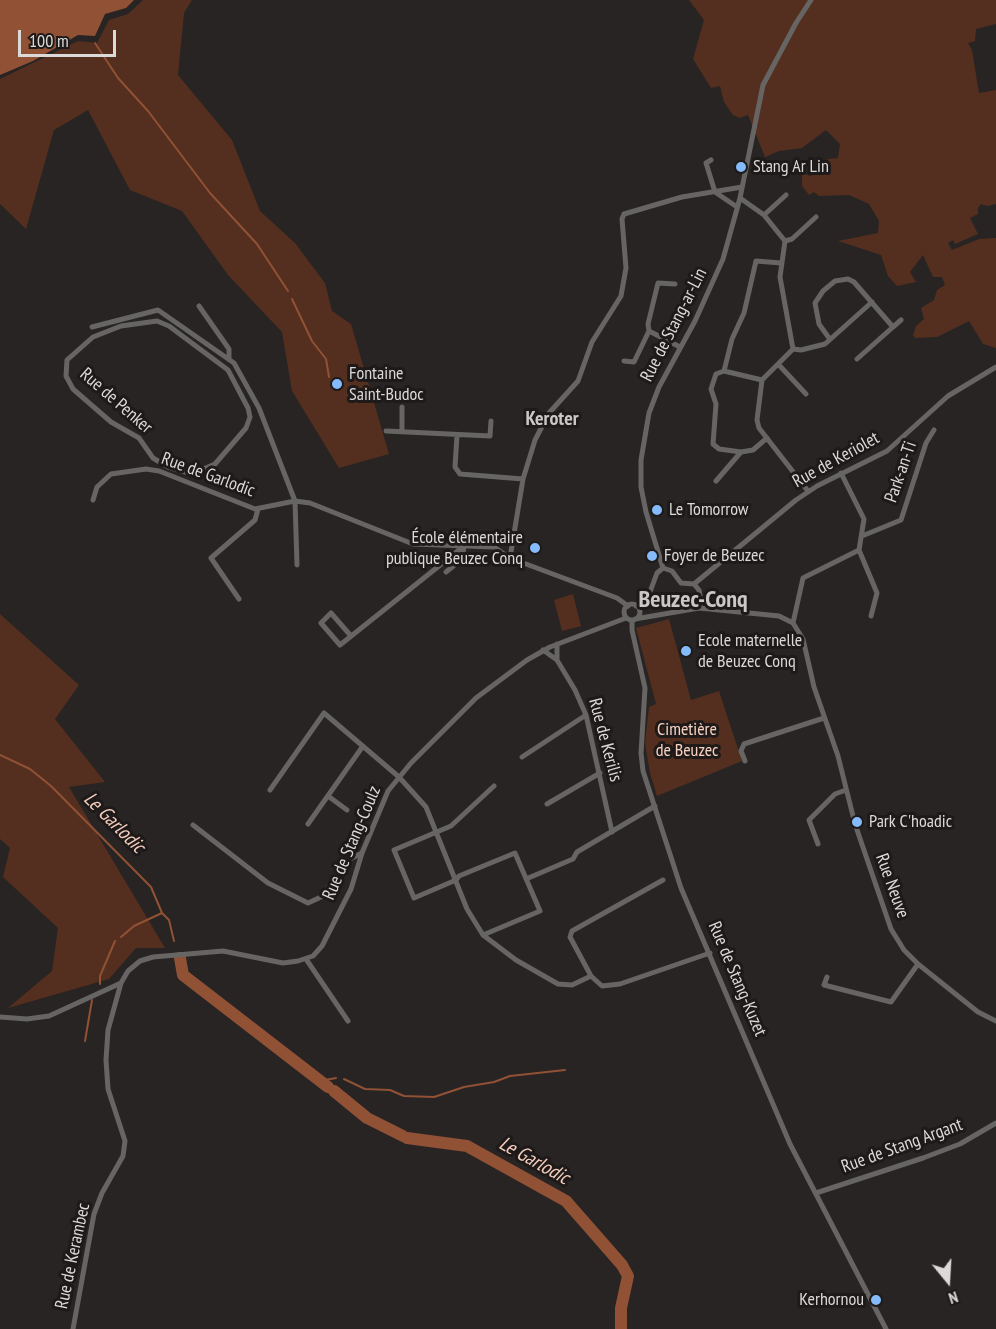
<!DOCTYPE html>
<meta charset="utf-8">
<style>
body{margin:0}
#map{position:relative;width:996px;height:1329px;overflow:hidden;background:#272423;font-family:"PT Sans Narrow",sans-serif}
canvas{display:block}
.north{position:absolute;left:918px;top:1251px;width:60px;height:60px;-webkit-text-stroke:4px #1d1a19;paint-order:stroke;rotate:162deg;font-size:16px;font-weight:700;line-height:24px;text-align:center;color:#dcdad9}
.north::after{content:'';display:block;margin:auto;width:21px;height:27px;background:#dcdad9;clip-path:polygon(50% 0,100% 100%,50% 72%,0 100%)}
.scale{position:absolute;left:18px;top:30px;width:98px;height:27px;box-sizing:border-box;border:3px solid #dcdad9;border-top:0;padding-left:8px;font-size:18px;line-height:21px;white-space:nowrap;color:#dcdad9;-webkit-text-stroke:4px #1d1a19;paint-order:stroke}
</style>
<div id="map">
<canvas width="996" height="1329"></canvas>
<div class="north">N</div>
<div class="scale">100 m</div>
</div>
<script>
const c = document.querySelector('canvas').getContext('2d');
c.lineJoin = 'round';
function fill(path, color) {
  c.fillStyle = color;
  c.fill(path, 'evenodd');
}
function toPath(rows) {
  const path = new Path2D();
  for (const r of rows) {
    if (r.length === 3) {
      path.moveTo(r[0] + r[2], r[1]);
      path.arc(r[0], r[1], r[2], 0, 2 * Math.PI);
      continue;
    }
    path.moveTo(r[0], r[1]);
    for (let i = 2; i < r.length; i += 2) path.lineTo(r[i], r[i + 1]);
  }
  return path;
}
function strokePath(path, color, width, dash) {
  c.strokeStyle = color;
  c.lineWidth = width;
  c.lineCap = dash ? 'butt' : 'round';
  c.setLineDash(dash || []);
  c.stroke(path);
}
function write(font, color, halo, rows, align = 'center') {
  c.font = font + ' "PT Sans Narrow",sans-serif';
  c.lineWidth = 6;
  c.setLineDash([]);
  c.textBaseline = 'middle';
  c.strokeStyle = halo;
  c.fillStyle = color;
  for (const [text, x, y, turn = 0] of rows) {
    c.save();
    c.translate(x, y);
    c.rotate((+turn || 0) * Math.PI / 180);
    c.textAlign = isNaN(turn) ? turn : align;
    if (halo) c.strokeText(text, 0, 0);
    c.fillText(text, 0, 0);
    c.restore();
  }
}
fill(toPath([
 [143,0,192,0,184,13,178,75,232,140,260,211,295,243,325,283,332,311,351,324,389,454,339,468,292,391,282,332,228,275,182,211,130,190,88,110,54,130,26,229,0,204,0,79,78,41,97,43,109,20,128,14],
 [689,0,996,0,996,24,976,29,975,41,968,43,972,50,979,93,996,90,996,204,987,206,981,204,978,208,978,214,970,218,978,234,955,244,953,240,948,243,952,250,979,239,996,238,996,348,983,344,969,321,937,337,915,338,913,335,916,326,924,319,921,308,934,300,937,290,945,285,942,277,933,277,923,255,910,272,916,282,897,286,888,276,881,255,838,241,878,233,879,221,869,204,849,195,819,196,814,192,809,195,802,186,802,173,811,176,828,159,838,158,840,144,826,130,802,148,779,151,765,157,748,115,740,118,733,115,724,102,720,86,711,88,693,59,704,20],
 [573,594,581,626,562,631,554,600],
 [0,614,79,685,55,719,105,782,69,787,165,948,136,948,109,979,8,1008,52,971,58,928,3,877,10,848,0,839],
 [669,619,691,700,719,691,742,761,657,796,650,773,645,743,649,707,656,704,636,628]
]), '#542f1f');
fill(toPath([
 [0,0,134,0,126,8,105,14,95,36,78,35,33,61,0,75]
]), '#915135');
strokePath(toPath([
 [95,43,118,78,148,111,210,193,257,244,288,291],
 [292,299,312,341,326,359,329,377],
 [0,755,30,769,51,786,151,887,162,913,169,920,174,941],
 [121,937,134,926,162,913],
 [100,984,100,976,115,941],
 [85,1041,92,1000],
 [344,1079,365,1089,390,1090,404,1096,434,1097,464,1087,494,1082,510,1076,565,1070],
 [320,1081,336,1078],
 [616,1329,620,1325]
]), '#915135', 2);
strokePath(toPath([
 [180,958,183,975,328,1087],
 [334,1091,367,1118,403,1136],
 [407,1138,467,1146,566,1201,622,1265,628,1276,621,1308,621,1329]
]), '#915135', 12);
strokePath(toPath([
 [711,160,706,163,715,192],
 [715,192,737,207],
 [740,198,764,215,785,241,780,277,793,349],
 [764,215,786,195],
 [785,241,792,239,816,217],
 [199,306,229,349,229,359],
 [157,321,169,326,228,370,248,408,250,417,246,428,215,464,192,474,168,467,153,458,139,438,111,422,73,389,66,376,67,360,93,337,121,326,157,321],
 [92,327,158,310,234,363,259,408,295,501,297,565],
 [649,331,680,347],
 [829,338,819,324,815,303,823,291,835,281,848,279,854,282,893,327,901,320],
 [793,349,762,380,757,420,759,428,808,491],
 [793,349,801,350,825,344,872,302],
 [857,359,893,327],
 [624,361,634,362,649,331,648,324,658,283,675,284],
 [778,364,806,394],
 [724,371,732,339,744,313,756,261,781,263],
 [762,380,724,371,716,374,711,389,716,404,713,444,719,449,741,452,753,450,767,438],
 [386,431,490,436,491,421],
 [402,431,402,407],
 [457,435,455,467,460,474,523,479],
 [841,473,864,519,859,550,877,593,871,616],
 [716,481,741,452],
 [93,500,97,487,111,474,146,469,159,471,255,509,295,501,310,503,413,544,494,547,510,558,617,598,628,606],
 [862,536,901,520,926,443,934,430],
 [510,558,523,479,535,440,549,413,578,381,592,342,621,296,626,268,622,219,624,214,682,197,742,187],
 [663,568,646,512,641,487,641,460,649,413,659,387,695,321,723,259,740,198,763,85,796,23,811,0],
 [663,568,672,571,681,583,694,584],
 [446,572,462,559,464,546],
 [694,584,796,500,817,486,887,451,948,396,996,367],
 [694,584,699,590,701,601,699,608],
 [239,599,211,558,255,520,258,509],
 [632,612,8],
 [636,606,647,600,657,573,663,568],
 [635,619,699,608,779,616,793,623,803,639,814,687,838,756,855,824,891,929,904,950,918,964,978,1012,996,1021],
 [632,620,632,630,645,688,641,753,643,771,681,888,790,1144,886,1329],
 [793,623,803,578,859,550],
 [351,636,331,613,321,623,340,645,464,546],
 [543,650,557,660,575,690,586,715,612,832],
 [557,660,557,644],
 [522,757,586,715],
 [745,761,741,751,744,744,824,718],
 [270,790,324,713,399,777,426,807,467,909,483,935,516,960,558,984,572,985,591,976],
 [328,796,347,810],
 [547,804,600,773],
 [308,824,363,746],
 [193,825,268,883,308,903,321,897,350,859,362,853],
 [818,844,809,820,835,794,846,790],
 [526,879,573,859,577,852,655,806],
 [663,880,572,931,570,937,591,976,602,986,620,984,710,953],
 [483,935,540,911,515,853,459,876,456,880,414,898,394,850,451,826,494,786],
 [306,959,348,1021],
 [827,977,824,985,891,1002,918,964],
 [0,1017,27,1019,49,1016,121,983],
 [816,1193,923,1158,960,1144,996,1123],
 [73,1329,94,1214,102,1193,123,1156,125,1141,108,1089,106,1060,108,1030,121,983,128,971,140,961,153,957,223,951,283,963,298,961,313,956,322,946,351,889,362,853,388,791,411,763,476,698,527,660,550,647,626,618]
]), '#666564', 5);
for (const [x, y, r, color] of [
 [741,167,6,"#86bbfb"],
 [337,384,6,"#86bbfb"],
 [657,510,6,"#86bbfb"],
 [535,548,6,"#86bbfb"],
 [652,556,6,"#86bbfb"],
 [686,651,6,"#86bbfb"],
 [857,822,6,"#86bbfb"],
 [876,1300,6,"#86bbfb"]
]) {
  const dot = new Path2D();
  dot.arc(x, y, r, 0, 2 * Math.PI);
  c.fillStyle = color;
  c.fill(dot);
  strokePath(dot, '#1d1a19', 2);
}
write('18px', '#dcdad9', '#1d1a19', [
 ["Stang Ar Lin",753,167],
 ["Fontaine",349,374],
 ["Saint-Budoc",349,395],
 ["Le Tomorrow",669,510],
 ["École élémentaire",523,538,"right"],
 ["publique Beuzec Conq",523,559,"right"],
 ["Foyer de Beuzec",664,556],
 ["Ecole maternelle",698,641],
 ["de Beuzec Conq",698,662],
 ["Park C'hoadic",869,822],
 ["Kerhornou",864,1300,"right"]
], 'left');
write('18px', '#dcdad9', '#1d1a19', [
 ["Rue de Stang-ar-Lin",674,325,-63],
 ["Rue de Penker",116,401,41],
 ["Rue de Keriolet",836,460,-29],
 ["Park-an-Ti",901,472,-71],
 ["Rue de Garlodic",208,475,20],
 ["Rue de Kerilis",605,740,75],
 ["Rue de Stang-Coulz",352,843,-67],
 ["Rue Neuve",892,886,70],
 ["Rue de Stang-Kuzet",737,979,67],
 ["Rue de Stang Argant",902,1146,-20],
 ["Rue de Kerambec",73,1256,-78]
]);
write('18px', '#f8d1c0', '#1d1a19', [
 ["Cimetière",687,730],
 ["de Beuzec",687,751]
]);
write('bold 20px', '#cbc7c6', '#1d1a19', [
 ["Keroter",552,419]
]);
write('italic 20px', '#f5cdbd', '#1d1a19', [
 ["Le Garlodic",114,823,45],
 ["Le Garlodic",534,1161,29]
]);
write('bold 24px', '#cbc7c6', '#1d1a19', [
 ["Beuzec-Conq",693,600]
]);
</script>
